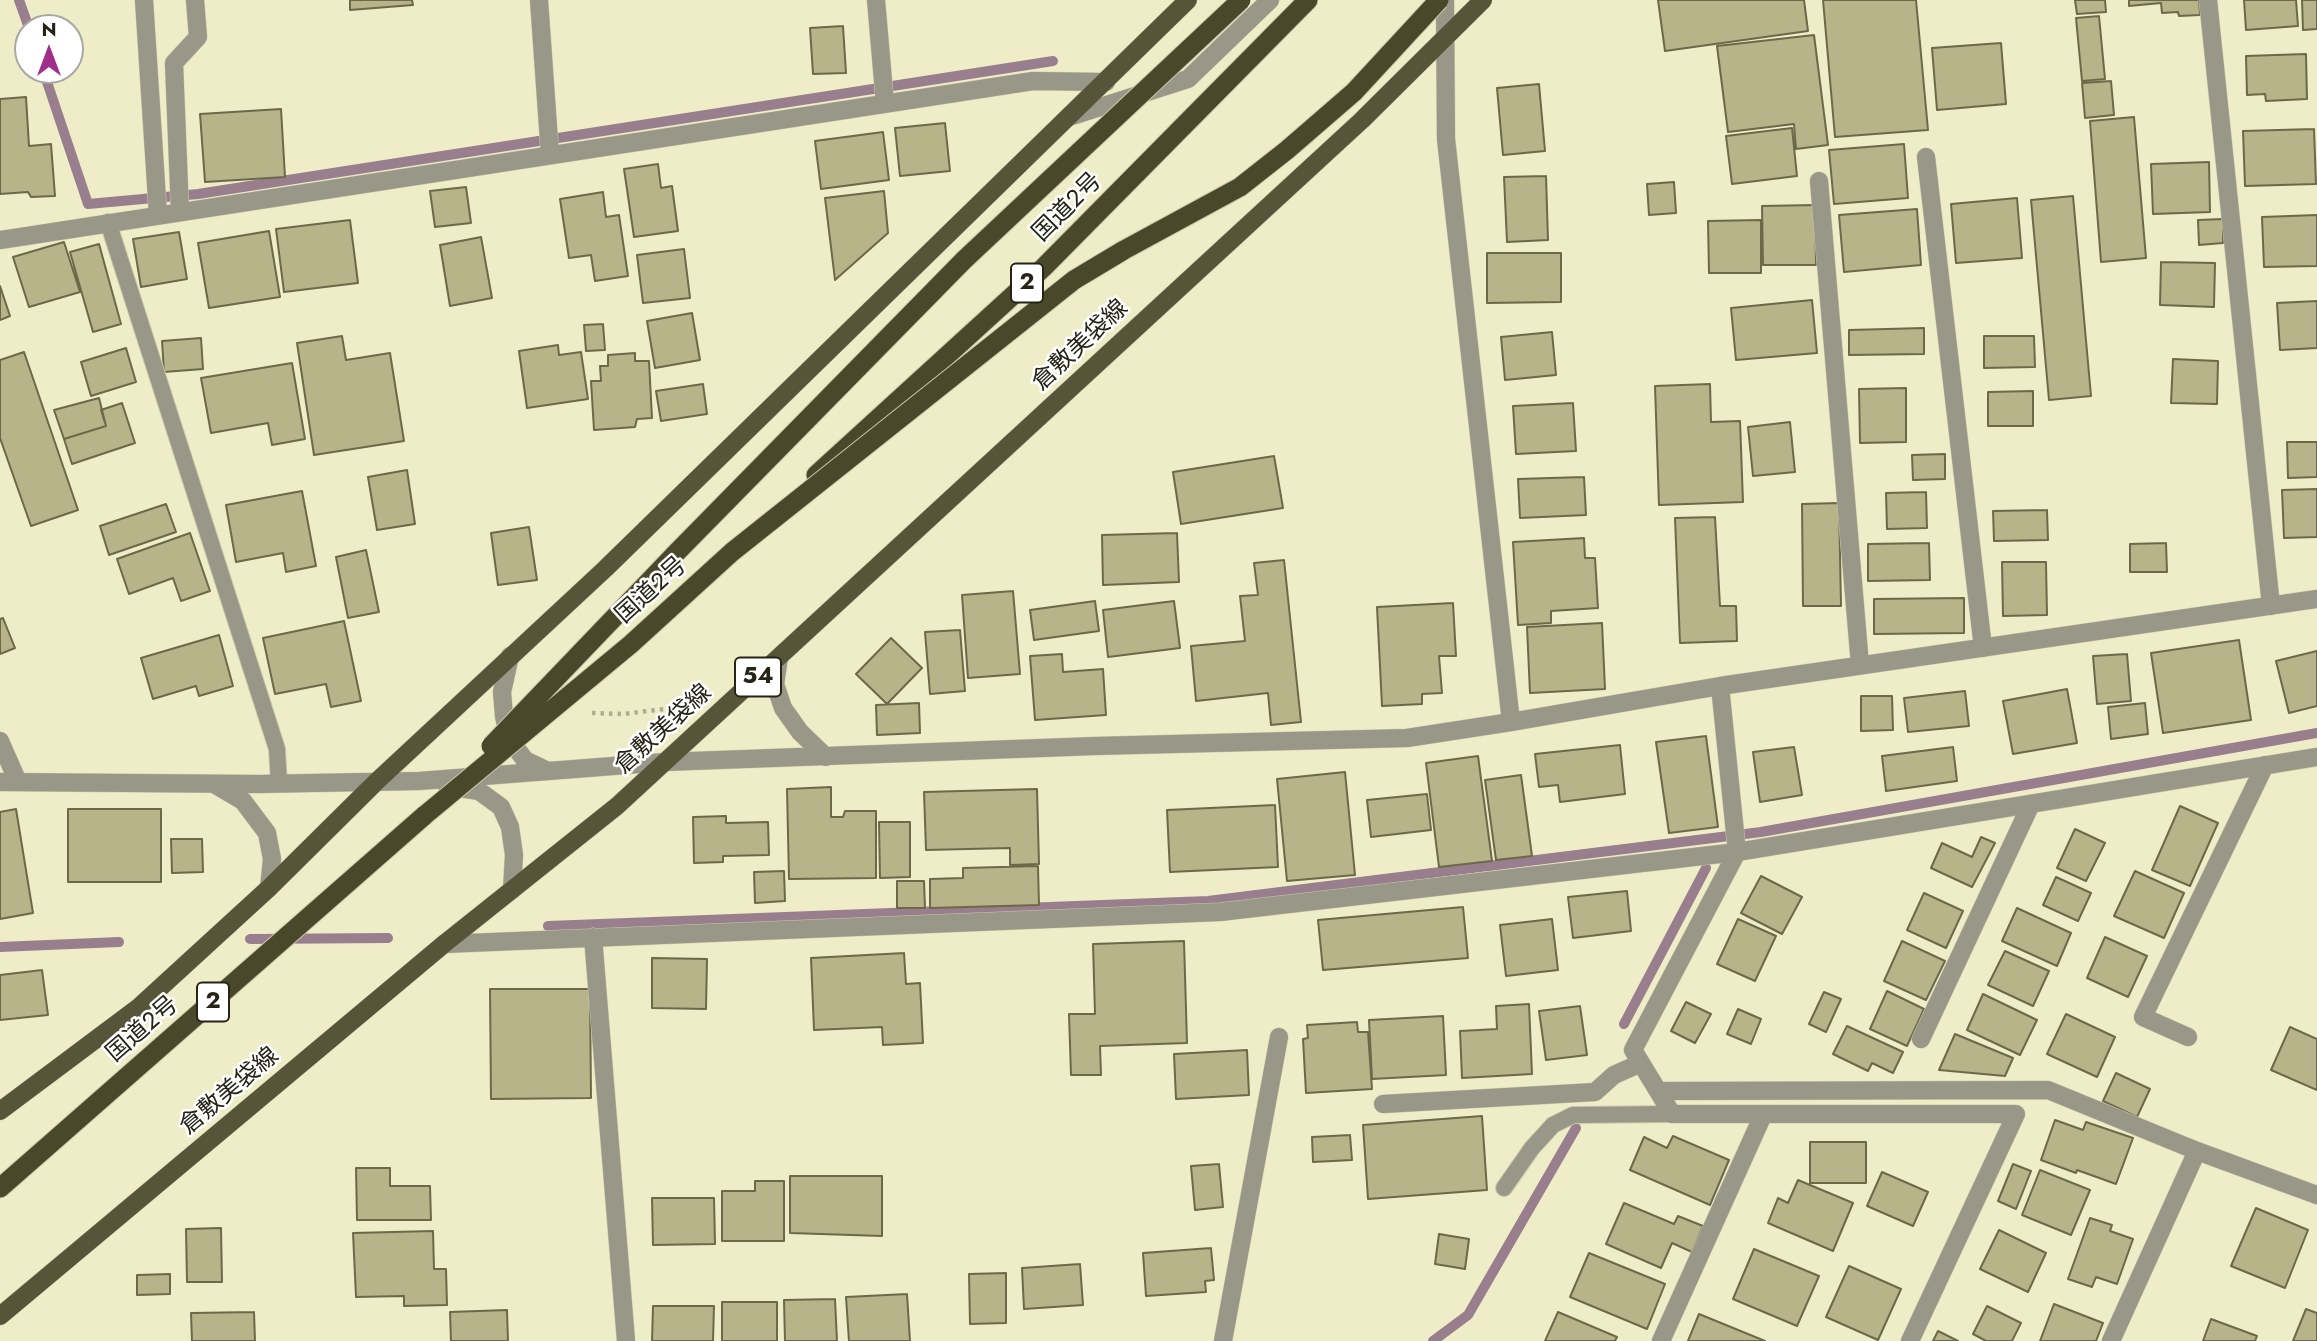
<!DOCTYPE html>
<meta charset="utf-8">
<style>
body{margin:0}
#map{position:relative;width:2317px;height:1341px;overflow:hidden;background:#efedc8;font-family:Jost,sans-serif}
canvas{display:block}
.north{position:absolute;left:14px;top:14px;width:70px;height:70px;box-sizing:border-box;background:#fff;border:2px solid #a8a7a2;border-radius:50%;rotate:0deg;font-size:19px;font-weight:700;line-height:28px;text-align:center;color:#252416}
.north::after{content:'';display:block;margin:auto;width:24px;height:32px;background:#a02e8a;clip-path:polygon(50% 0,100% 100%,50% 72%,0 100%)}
</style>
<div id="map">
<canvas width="2317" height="1341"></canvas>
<div class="north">N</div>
</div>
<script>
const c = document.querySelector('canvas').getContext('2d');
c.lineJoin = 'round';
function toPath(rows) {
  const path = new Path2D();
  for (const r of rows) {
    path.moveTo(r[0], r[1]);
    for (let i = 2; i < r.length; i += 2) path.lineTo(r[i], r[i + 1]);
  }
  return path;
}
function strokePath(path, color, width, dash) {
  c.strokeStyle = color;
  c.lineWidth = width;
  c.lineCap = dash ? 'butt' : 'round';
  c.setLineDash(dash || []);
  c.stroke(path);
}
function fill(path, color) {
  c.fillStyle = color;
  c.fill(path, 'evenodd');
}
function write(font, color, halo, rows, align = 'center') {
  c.font = font + ' Jost,"Noto Sans JP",sans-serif';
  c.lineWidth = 5;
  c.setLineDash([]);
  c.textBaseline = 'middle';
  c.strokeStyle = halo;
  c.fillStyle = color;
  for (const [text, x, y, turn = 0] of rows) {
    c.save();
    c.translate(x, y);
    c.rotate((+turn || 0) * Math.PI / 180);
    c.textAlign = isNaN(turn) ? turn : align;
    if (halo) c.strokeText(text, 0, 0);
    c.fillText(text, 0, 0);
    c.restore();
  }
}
strokePath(toPath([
 [19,0,29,28],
 [43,70,88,204,198,194,1053,61],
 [548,926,1208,901,1761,832,2317,733],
 [250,939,388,938],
 [0,947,119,942],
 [1624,1024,1706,868],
 [1433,1341,1468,1315,1576,1128]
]), '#997e8d', 10);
const building = toPath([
 [350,0,412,0,413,5,350,10,350,0],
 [1658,0,1804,0,1808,31,1665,51,1658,0],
 [1823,0,1916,0,1928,130,1835,137,1823,0],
 [2075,0,2105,0,2106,12,2077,14,2075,0],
 [2129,0,2199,0,2200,15,2179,16,2178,12,2162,13,2161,3,2129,6,2129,0],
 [2244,0,2296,0,2298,26,2246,30,2244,0],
 [2302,0,2317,0,2317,29,2303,30,2302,0],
 [2099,16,2105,79,2082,81,2076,18,2099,16],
 [843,26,846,73,813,74,810,28,843,26],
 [1814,35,1828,145,1796,149,1794,124,1728,132,1717,46,1814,35],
 [2001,43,2006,104,1937,110,1932,48,2001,43],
 [2306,54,2307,99,2266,101,2265,94,2247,95,2246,56,2306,54],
 [2111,81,2114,115,2085,118,2082,83,2111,81],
 [1539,84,1545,151,1503,155,1497,88,1539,84],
 [26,97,29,146,51,144,55,196,31,197,28,192,0,194,0,99,26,97],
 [281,109,285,177,205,182,200,114,281,109],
 [2134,117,2146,258,2101,262,2090,121,2134,117],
 [945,123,950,171,900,176,895,128,945,123],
 [1792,128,1797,176,1732,184,1726,136,1792,128],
 [2314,129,2316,184,2245,186,2243,131,2314,129],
 [883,132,889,180,821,189,815,141,883,132],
 [1904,144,1908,198,1834,204,1829,150,1904,144],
 [2209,162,2210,212,2153,214,2151,164,2209,162],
 [658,164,661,188,672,186,678,231,634,237,624,169,658,164],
 [1546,176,1548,240,1507,242,1504,177,1546,176],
 [1674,182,1676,213,1649,215,1647,184,1674,182],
 [466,187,471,223,435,227,430,191,466,187],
 [884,191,888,233,835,280,825,198,884,191],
 [603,192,606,217,619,215,628,276,595,281,591,255,569,258,560,199,603,192],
 [2073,196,2091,396,2049,400,2031,200,2073,196],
 [2017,198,2022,258,1956,263,1951,204,2017,198],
 [1815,205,1816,265,1763,265,1762,206,1815,205],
 [1917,209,1921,265,1844,272,1839,215,1917,209],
 [2317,215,2317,266,2264,267,2262,217,2317,215],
 [2223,219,2223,243,2199,245,2198,220,2223,219],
 [350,220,358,283,284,292,276,229,350,220],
 [1761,220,1761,273,1709,273,1708,221,1761,220],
 [269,231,280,297,209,308,198,243,269,231],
 [179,232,187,279,141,287,133,239,179,232],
 [481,237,492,298,450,306,440,245,481,237],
 [64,242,80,292,29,307,13,257,64,242],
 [99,244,121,324,93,332,70,252,99,244],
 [684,249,690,298,643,303,637,255,684,249],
 [1487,253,1561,253,1561,302,1487,303,1487,253],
 [2161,262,2215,263,2214,307,2160,305,2161,262],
 [0,286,10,316,0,320,0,286],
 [1812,300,1817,353,1736,360,1731,308,1812,300],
 [2317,301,2317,348,2280,350,2277,303,2317,301],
 [692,313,700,360,655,368,647,321,692,313],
 [603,324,605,350,586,351,584,325,603,324],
 [1924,328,1924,354,1849,355,1849,330,1924,328],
 [1552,332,1556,375,1505,380,1501,337,1552,332],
 [342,336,346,360,390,353,404,441,314,455,297,343,342,336],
 [1984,336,2034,336,2035,367,1984,368,1984,336],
 [201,338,203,369,164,372,162,341,201,338],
 [558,345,559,355,581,352,588,399,527,408,519,351,558,345],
 [126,348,136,382,91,396,81,362,126,348],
 [24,352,78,510,31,526,0,438,0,360,24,352],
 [635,353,635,361,649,361,652,418,637,419,635,427,594,430,591,381,601,381,600,366,608,366,608,355,635,353],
 [2173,359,2218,361,2217,404,2171,403,2173,359],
 [292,363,305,439,272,445,268,423,211,433,201,378,292,363],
 [703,384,707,414,661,421,656,391,703,384],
 [1710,384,1711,422,1740,421,1743,502,1659,505,1655,386,1710,384],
 [1906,388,1906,442,1860,443,1859,389,1906,388],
 [2033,391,2033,426,1988,426,1988,392,2033,391],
 [99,398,106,426,64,439,54,410,99,398],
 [122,403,135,443,72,464,64,439,106,426,101,410,122,403],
 [1573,403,1576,451,1516,454,1513,406,1573,403],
 [1790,422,1795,472,1753,476,1748,427,1790,422],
 [2287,442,2317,442,2317,477,2288,478,2287,442],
 [1945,454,1945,479,1913,480,1912,455,1945,454],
 [1274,456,1283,508,1181,524,1173,472,1274,456],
 [407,470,415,524,377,530,368,477,407,470],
 [1584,477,1586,515,1520,518,1518,479,1584,477],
 [2317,489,2317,537,2284,538,2282,490,2317,489],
 [302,491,316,566,286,572,283,553,236,562,226,505,302,491],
 [1926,492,1927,528,1887,529,1886,493,1926,492],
 [1839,503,1841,606,1803,606,1802,504,1839,503],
 [166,504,176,532,109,555,100,526,166,504],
 [2047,510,2048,540,1994,541,1993,511,2047,510],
 [1715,517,1720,606,1736,606,1737,641,1680,643,1675,518,1715,517],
 [529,527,537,580,498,585,491,533,529,527],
 [190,533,210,591,181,601,173,578,129,594,117,559,190,533],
 [1177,533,1179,582,1103,585,1102,535,1177,533],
 [1584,538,1585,558,1595,558,1598,608,1551,611,1551,623,1518,625,1513,542,1584,538],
 [1929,543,1930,580,1868,581,1868,544,1929,543],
 [2166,543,2167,572,2130,572,2130,544,2166,543],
 [366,550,379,612,348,618,336,557,366,550],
 [1284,560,1301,722,1271,725,1268,693,1196,701,1191,646,1245,641,1240,596,1258,595,1254,563,1284,560],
 [2002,562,2046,562,2047,615,2003,616,2002,562],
 [1013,591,1020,674,968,678,962,595,1013,591],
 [1964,598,1964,633,1874,634,1874,599,1964,598],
 [1095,601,1099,631,1034,640,1030,610,1095,601],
 [1174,601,1180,648,1108,657,1103,610,1174,601],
 [1453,603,1456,656,1439,656,1442,693,1422,694,1422,704,1382,706,1377,607,1453,603],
 [3,618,15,648,0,654,0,619,3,618],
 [344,621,361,701,331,707,326,684,275,694,263,638,344,621],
 [1602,623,1605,689,1530,693,1527,627,1602,623],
 [960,630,965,691,930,694,925,632,960,630],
 [219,635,233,686,199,696,196,686,153,699,141,658,219,635],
 [891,638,922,668,887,704,856,674,891,638],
 [2239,640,2251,720,2163,733,2151,653,2239,640],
 [2317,651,2317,706,2289,713,2276,661,2317,651],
 [1062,654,1063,672,1103,669,1106,715,1035,720,1030,656,1062,654],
 [2127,654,2131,701,2097,704,2093,656,2127,654],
 [2067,689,2077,743,2013,754,2003,701,2067,689],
 [1965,691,1969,726,1908,732,1904,698,1965,691],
 [1861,696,1892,696,1893,730,1861,731,1861,696],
 [919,703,920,733,877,735,876,705,919,703],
 [2145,703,2148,734,2111,739,2108,707,2145,703],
 [1706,736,1718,827,1669,833,1656,742,1706,736],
 [1620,745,1625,794,1560,802,1558,785,1539,787,1535,754,1620,745],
 [1794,747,1802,795,1760,802,1753,752,1794,747],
 [1953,747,1957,781,1886,791,1882,756,1953,747],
 [1478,756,1492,861,1439,867,1426,763,1478,756],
 [1345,772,1355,875,1287,881,1277,779,1345,772],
 [1521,775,1532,856,1496,860,1485,780,1521,775],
 [831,787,831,817,843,817,845,811,876,811,876,878,789,879,787,789,831,787],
 [1037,789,1039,864,1010,865,1010,848,926,850,924,792,1037,789],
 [1427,794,1431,830,1371,837,1367,800,1427,794],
 [1275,805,1278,867,1170,872,1167,810,1275,805],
 [2180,806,2218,823,2190,886,2152,870,2180,806],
 [16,809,33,913,0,919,0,812,16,809],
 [68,809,161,809,161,882,68,882,68,809],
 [726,816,726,823,768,822,769,855,723,856,723,862,694,863,693,817,726,816],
 [879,822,910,822,910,877,880,878,879,822],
 [2075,829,2105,843,2086,881,2057,868,2075,829],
 [1981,837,1995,843,1972,887,1931,868,1942,843,1972,857,1981,837],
 [171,839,202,839,203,872,172,873,171,839],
 [1038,866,1039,905,930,908,930,879,963,878,963,868,1038,866],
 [784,871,785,901,755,903,754,872,784,871],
 [2135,871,2184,893,2164,938,2114,916,2135,871],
 [1761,876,1802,897,1782,934,1741,913,1761,876],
 [2056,877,2091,893,2078,921,2043,905,2056,877],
 [897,881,924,881,925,908,897,908,897,881],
 [1627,891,1631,931,1573,938,1568,897,1627,891],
 [1924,893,1963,911,1946,948,1907,930,1924,893],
 [1463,907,1468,958,1323,970,1318,920,1463,907],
 [2017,908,2071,933,2057,966,2002,941,2017,908],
 [1552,919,1558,970,1506,976,1500,925,1552,919],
 [1738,919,1776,936,1755,981,1717,964,1738,919],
 [2105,937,2147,956,2128,997,2087,978,2105,937],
 [1184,941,1187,1043,1100,1046,1101,1075,1071,1075,1069,1014,1095,1014,1093,944,1184,941],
 [1902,941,1945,961,1926,1000,1884,981,1902,941],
 [2005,951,2049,971,2033,1006,1988,985,2005,951],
 [904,953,906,984,920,983,923,1043,883,1045,882,1027,814,1030,811,958,904,953],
 [652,958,707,959,706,1009,652,1008,652,958],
 [42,970,48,1015,0,1020,0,975,42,970],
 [490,989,590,989,591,1098,491,1099,490,989],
 [1887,991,1924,1009,1907,1046,1870,1029,1887,991],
 [1824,992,1841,999,1826,1032,1809,1024,1824,992],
 [1983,994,2037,1020,2020,1055,1967,1030,1983,994],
 [1686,1002,1711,1014,1695,1043,1671,1031,1686,1002],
 [1529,1004,1532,1074,1462,1078,1460,1031,1497,1029,1496,1006,1529,1004],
 [1580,1006,1587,1055,1546,1060,1539,1011,1580,1006],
 [1738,1009,1761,1019,1751,1044,1727,1034,1738,1009],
 [2066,1014,2115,1037,2097,1077,2047,1054,2066,1014],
 [1443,1016,1446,1075,1372,1079,1369,1020,1443,1016],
 [1357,1022,1358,1032,1368,1032,1372,1089,1306,1093,1303,1039,1308,1038,1307,1025,1357,1022],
 [1847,1026,1903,1052,1893,1073,1872,1063,1868,1071,1833,1054,1847,1026],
 [2290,1027,2317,1039,2317,1090,2271,1070,2290,1027],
 [1955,1034,2013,1058,2005,1076,1939,1070,1955,1034],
 [1247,1050,1249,1095,1176,1099,1174,1054,1247,1050],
 [2116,1073,2150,1089,2137,1117,2103,1101,2116,1073],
 [1482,1116,1487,1190,1368,1199,1363,1125,1482,1116],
 [2055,1120,2083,1130,2086,1122,2133,1138,2116,1184,2077,1170,2076,1173,2041,1160,2055,1120],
 [1350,1135,1352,1160,1313,1162,1312,1137,1350,1135],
 [1673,1136,1729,1160,1710,1205,1630,1170,1644,1137,1667,1148,1673,1136],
 [1810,1142,1866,1142,1866,1183,1810,1183,1810,1142],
 [1219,1164,1223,1207,1195,1210,1191,1166,1219,1164],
 [2013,1164,2031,1171,2016,1209,1998,1201,2013,1164],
 [356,1168,390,1168,390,1186,430,1186,431,1220,357,1220,356,1168],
 [2040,1170,2090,1190,2071,1235,2022,1215,2040,1170],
 [1882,1172,1928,1192,1913,1226,1867,1206,1882,1172],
 [790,1176,882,1176,882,1236,790,1233,790,1176],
 [1798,1180,1853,1203,1833,1251,1768,1223,1778,1198,1788,1203,1798,1180],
 [755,1181,784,1181,784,1241,722,1241,722,1191,755,1191,755,1181],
 [652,1198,714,1198,715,1244,653,1245,652,1198],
 [1624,1203,1674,1224,1678,1216,1703,1226,1692,1252,1672,1243,1661,1268,1606,1244,1624,1203],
 [2256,1208,2308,1230,2285,1288,2231,1266,2256,1208],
 [2090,1218,2112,1225,2110,1231,2133,1239,2117,1284,2096,1277,2092,1287,2068,1279,2090,1218],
 [221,1228,222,1282,187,1282,186,1229,221,1228],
 [1999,1230,2046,1253,2028,1292,1980,1269,1999,1230],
 [433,1231,434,1269,446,1269,447,1305,404,1306,404,1296,356,1297,353,1233,433,1231],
 [1439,1234,1469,1239,1465,1269,1435,1264,1439,1234],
 [1211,1248,1214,1280,1205,1281,1206,1292,1146,1296,1143,1253,1211,1248],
 [1754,1249,1819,1276,1797,1326,1733,1299,1754,1249],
 [1589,1253,1665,1284,1647,1329,1570,1297,1589,1253],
 [1080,1264,1083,1305,1024,1309,1022,1268,1080,1264],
 [1849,1266,1901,1289,1878,1340,1826,1317,1849,1266],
 [1006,1273,1006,1323,970,1324,969,1274,1006,1273],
 [170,1274,170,1294,137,1295,137,1275,170,1274],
 [907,1294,910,1341,849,1341,846,1297,907,1294],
 [835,1299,837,1341,785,1341,784,1300,835,1299],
 [722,1302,777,1302,777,1341,722,1341,722,1302],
 [2054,1304,2103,1323,2096,1341,2040,1341,2054,1304],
 [653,1306,714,1306,713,1341,652,1341,653,1306],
 [1987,1306,2021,1323,2012,1341,1986,1341,1973,1334,1987,1306],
 [2306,1309,2317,1313,2317,1341,2293,1341,2306,1309],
 [507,1310,508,1341,451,1341,450,1312,507,1310],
 [254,1312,255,1341,192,1341,191,1313,254,1312],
 [1558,1312,1617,1337,1615,1341,1545,1341,1558,1312],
 [1699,1314,1765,1341,1688,1341,1699,1314],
 [2211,1319,2257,1336,2255,1341,2203,1341,2211,1319],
 [1938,1331,1958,1341,1933,1341,1938,1331]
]);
fill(building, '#b7b489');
strokePath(building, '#6b6948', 2);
const service = toPath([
 [108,222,277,749,279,783],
 [1504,1188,1532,1148,1553,1125,1573,1115,1672,1114]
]);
const minor = toPath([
 [144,0,158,215],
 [539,0,550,155],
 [876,0,885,104],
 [1445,0,1446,139,1511,722],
 [2208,0,2271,606],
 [1069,117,1188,79,1270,0],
 [1926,157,1983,648],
 [1819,181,1860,665],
 [180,212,174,63,198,37,195,0],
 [0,240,1033,81,1106,82],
 [510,656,502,692,504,716,509,739,525,760,548,771],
 [779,658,775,684,783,708,800,732,826,757],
 [1720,686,1737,852,1633,1050,1672,1114,2016,1114,1910,1341],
 [0,741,18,782],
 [0,782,259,784,419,781,665,762,1095,746,1407,738,1511,722,1720,686,2317,599],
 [214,784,243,801,267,833,272,859,269,888],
 [447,786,479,791,501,807,510,827,514,855,512,890],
 [593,937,626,1341],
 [444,944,1220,912,1737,852,2317,757],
 [2188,1037,2143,1017,2265,765],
 [1921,1039,2031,804],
 [1658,1091,2048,1090,2197,1151],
 [1383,1104,1595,1092,1614,1075,1641,1063],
 [1223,1341,1279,1037],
 [1661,1341,1763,1115],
 [2111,1341,2197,1151,2317,1195]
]);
const primary = toPath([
 [0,1111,139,1007,269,888,376,782,605,569,1188,0],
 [0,1316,444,944,617,806,1362,120,1483,0]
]);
const trunk = toPath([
 [816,475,1043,268,1308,0],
 [0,1188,425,815]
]);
strokePath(service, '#cbc9a8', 18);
strokePath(minor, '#cbc9a8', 19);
strokePath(primary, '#cbc9a8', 19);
strokePath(trunk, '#cbc9a8', 21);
strokePath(toPath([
 [592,713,623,714,681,707]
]), '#afae90', 4.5, [3.5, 5]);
strokePath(service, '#989788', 16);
strokePath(minor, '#989788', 18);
strokePath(primary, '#565439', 18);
strokePath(trunk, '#4a482b', 19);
const trunkBridge = toPath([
 [491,746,677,552,964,260,1241,0],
 [425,815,631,644,732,552,1074,280,1124,250,1240,187,1287,150,1354,92,1439,0]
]);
strokePath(trunkBridge, '#cbc9a8', 21, []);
strokePath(trunkBridge, '#4a482b', 19);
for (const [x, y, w] of [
 [1027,283,32],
 [758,677,46],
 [213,1002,32]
]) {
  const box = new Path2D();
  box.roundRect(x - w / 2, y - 19.5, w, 39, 5);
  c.fillStyle = '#fff';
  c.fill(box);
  strokePath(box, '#252416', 2);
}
write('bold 23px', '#252416', null, [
 ["2",1027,283],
 ["54",758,677],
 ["2",213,1002]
]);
write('24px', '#252416', '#fff', [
 ["国道2号",1068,208,-45],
 ["倉敷美袋線",1081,346,-43],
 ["国道2号",652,591,-42],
 ["倉敷美袋線",664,730,-42],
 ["国道2号",143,1030,-41],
 ["倉敷美袋線",230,1092,-40]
]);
</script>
